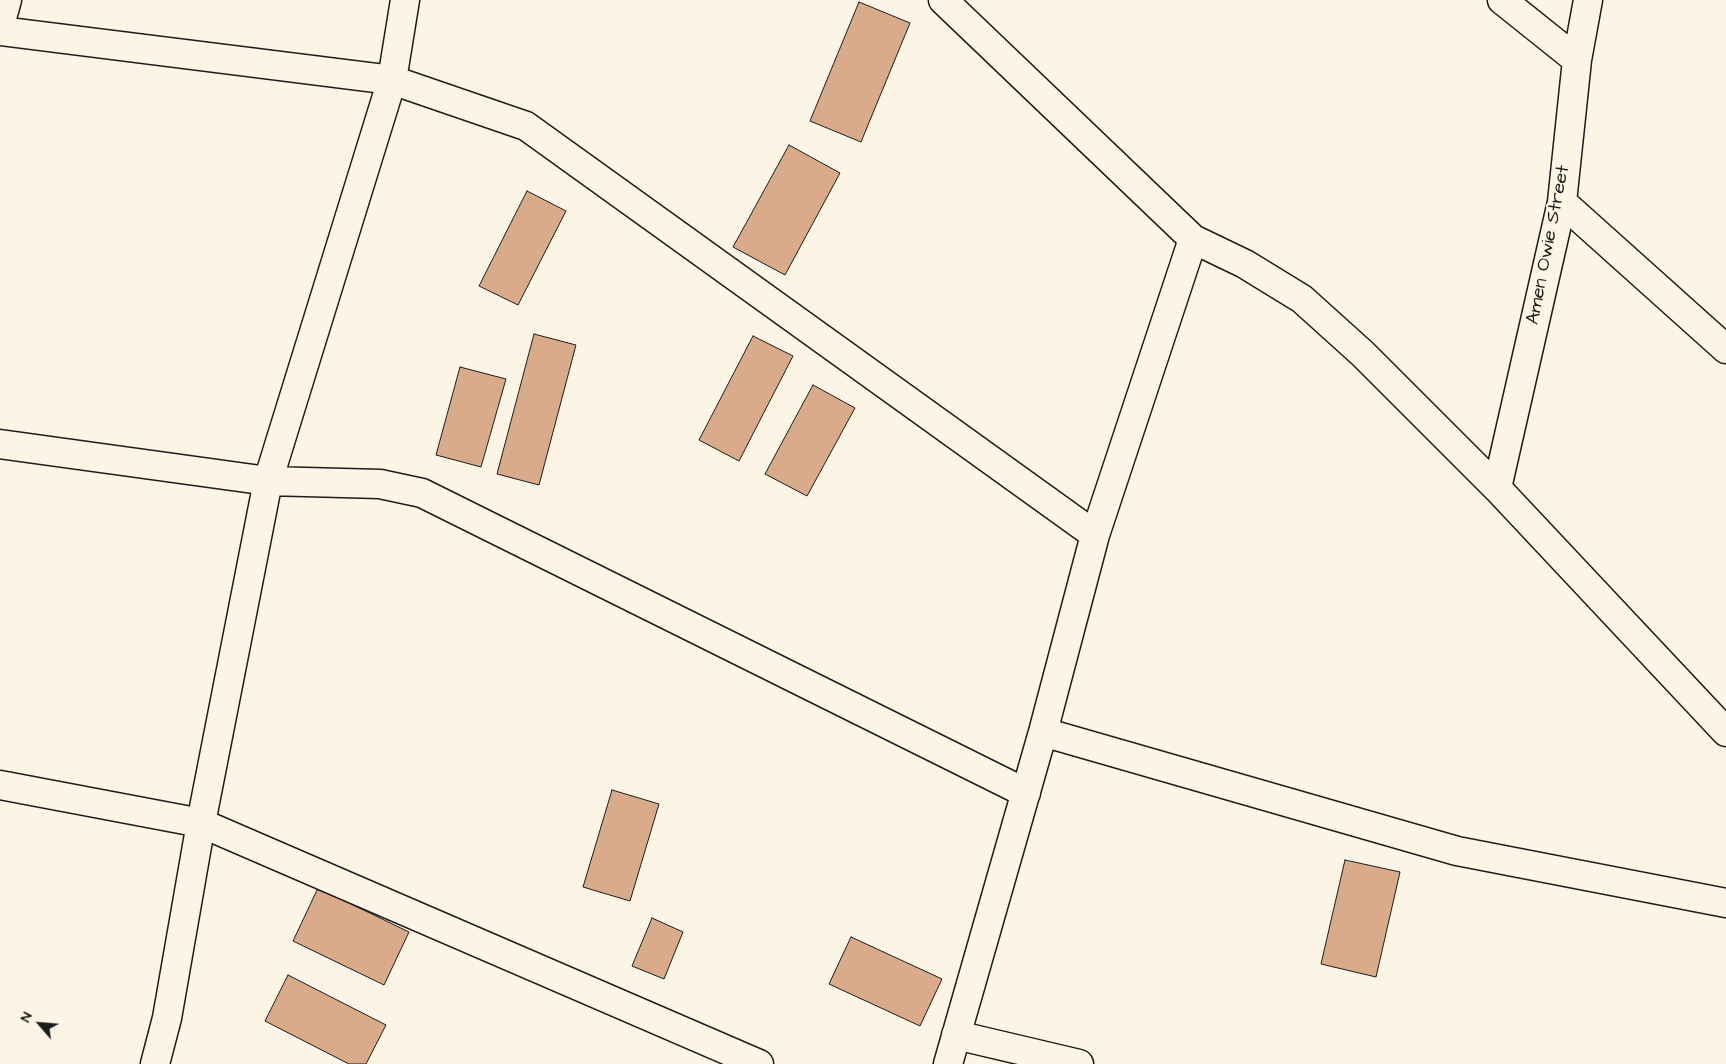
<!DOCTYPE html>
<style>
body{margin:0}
#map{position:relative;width:1726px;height:1064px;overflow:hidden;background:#fcf5e5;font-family:"Architects Daughter",sans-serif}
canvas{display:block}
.north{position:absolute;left:15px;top:999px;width:50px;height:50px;-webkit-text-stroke:4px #fcf5e5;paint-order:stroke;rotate:297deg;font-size:14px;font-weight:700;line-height:20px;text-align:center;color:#1c1c1c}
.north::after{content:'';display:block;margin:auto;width:18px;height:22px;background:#1c1c1c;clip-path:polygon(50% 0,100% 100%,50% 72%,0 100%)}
</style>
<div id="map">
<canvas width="1726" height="1064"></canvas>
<div class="north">N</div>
</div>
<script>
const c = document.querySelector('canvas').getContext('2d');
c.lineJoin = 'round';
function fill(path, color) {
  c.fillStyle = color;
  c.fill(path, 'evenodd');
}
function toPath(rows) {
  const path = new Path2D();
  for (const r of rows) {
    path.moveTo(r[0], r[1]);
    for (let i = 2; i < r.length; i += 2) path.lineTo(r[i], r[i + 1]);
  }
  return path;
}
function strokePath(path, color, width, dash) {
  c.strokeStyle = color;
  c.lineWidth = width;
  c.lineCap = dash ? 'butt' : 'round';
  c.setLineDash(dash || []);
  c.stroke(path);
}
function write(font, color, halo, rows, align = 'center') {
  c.font = font + ' "Architects Daughter",sans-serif';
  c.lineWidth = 4;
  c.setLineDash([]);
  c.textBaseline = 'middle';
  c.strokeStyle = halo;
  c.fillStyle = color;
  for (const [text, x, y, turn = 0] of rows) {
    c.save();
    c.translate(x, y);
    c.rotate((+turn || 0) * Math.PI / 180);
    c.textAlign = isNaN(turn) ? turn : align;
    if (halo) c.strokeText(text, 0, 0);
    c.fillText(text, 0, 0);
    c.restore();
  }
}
const building = toPath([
 [859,2,910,23,861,142,810,121,859,2],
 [789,145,840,173,785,275,733,247,789,145],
 [527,191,566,211,518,305,479,286,527,191],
 [534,334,576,345,539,485,497,474,534,334],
 [753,336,793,356,739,461,699,440,753,336],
 [460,367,506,379,481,467,436,455,460,367],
 [813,385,855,408,807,496,765,474,813,385],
 [612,790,659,804,630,901,583,887,612,790],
 [1345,860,1400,872,1376,977,1321,964,1345,860],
 [318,888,409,932,384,985,293,941,318,888],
 [652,918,683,932,664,979,632,966,652,918],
 [851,937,942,979,920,1026,829,984,851,937],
 [288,975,386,1025,366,1064,349,1064,265,1021,288,975]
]);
fill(building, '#d9ab8b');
strokePath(building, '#1c1c1c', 1);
const minor = toPath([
 [943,0,1193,239,1245,264,1302,299,1363,354,1497,488,1726,732],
 [1502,0,1577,60],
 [0,25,7,0],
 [0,31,392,80,526,126,1095,535],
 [1562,202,1726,349],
 [0,444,268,481,380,484,422,493,1026,793],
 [1497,488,1562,202,1577,60,1588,0],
 [1043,732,1457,851,1726,903],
 [0,785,201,823,759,1064],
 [956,1035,1079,1064],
 [155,1064,167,1018,201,823,268,481,392,80,405,0],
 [948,1064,1043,732,1095,535,1193,239]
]);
strokePath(minor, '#1c1c1c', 31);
strokePath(minor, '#fcf5e5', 28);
write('19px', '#1c1c1c', '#fcf5e5', [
 ["Amen Owie Street",1549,245,-79]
]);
</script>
